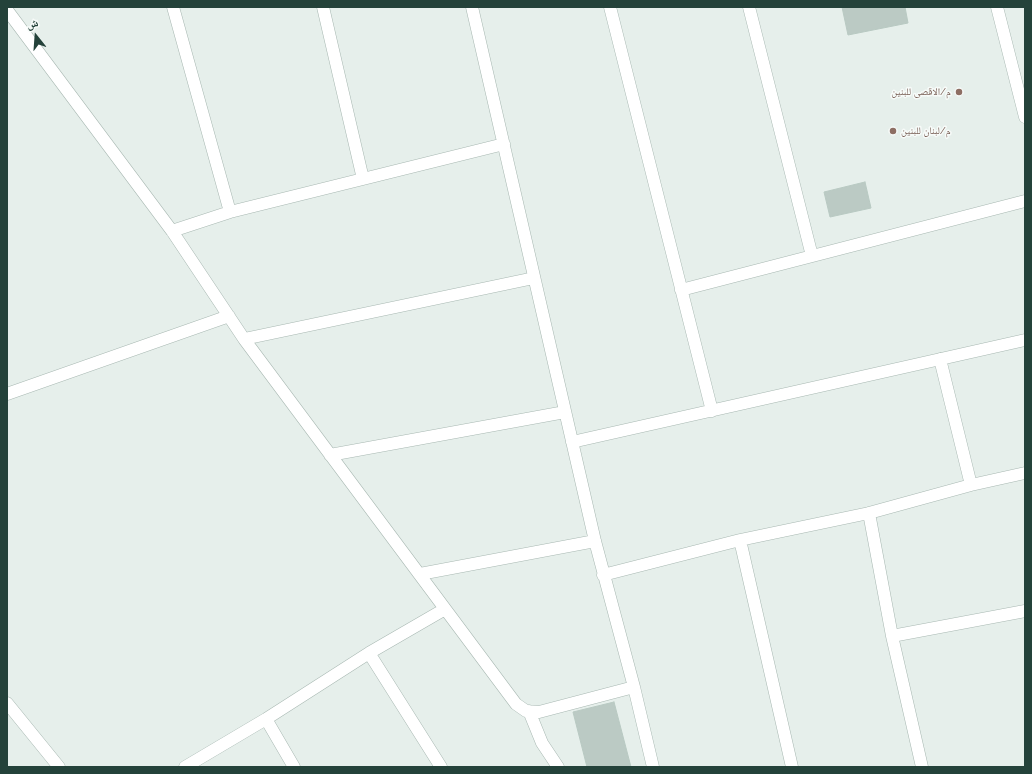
<!DOCTYPE html>
<meta charset="utf-8">
<style>
body{margin:0}
#map{position:relative;width:1032px;height:774px;overflow:hidden;background:#e6efeb;font-family:Raleway,"Noto Naskh Arabic",sans-serif}
canvas{display:block}
.frame{position:absolute;inset:0;border:8px solid #24423a;pointer-events:none}
.north{position:absolute;left:16px;top:16px;width:40px;height:40px;-webkit-text-stroke:3px #f7fbf9;paint-order:stroke;rotate:343deg;font-size:11px;font-weight:700;line-height:16px;text-align:center;color:#24423a}
.north::after{content:'';display:block;margin:auto;width:14px;height:18px;background:#24423a;clip-path:polygon(50% 0,100% 100%,50% 72%,0 100%)}
</style>
<div id="map">
<canvas width="1032" height="774"></canvas>
<div class="frame"></div>
<div class="north">ش</div>
</div>
<script>
const c = document.querySelector('canvas').getContext('2d');
c.lineJoin = 'round';
function fill(path, color) {
  c.fillStyle = color;
  c.fill(path, 'evenodd');
}
function toPath(rows) {
  const path = new Path2D();
  for (const r of rows) {
    path.moveTo(r[0], r[1]);
    for (let i = 2; i < r.length; i += 2) path.lineTo(r[i], r[i + 1]);
  }
  return path;
}
function strokePath(path, color, width, dash) {
  c.strokeStyle = color;
  c.lineWidth = width;
  c.lineCap = dash ? 'butt' : 'round';
  c.setLineDash(dash || []);
  c.stroke(path);
}
function write(font, color, halo, rows, align = 'center') {
  c.font = font + ' Raleway,"Noto Naskh Arabic",sans-serif';
  c.lineWidth = 3;
  c.setLineDash([]);
  c.textBaseline = 'middle';
  c.strokeStyle = halo;
  c.fillStyle = color;
  for (const [text, x, y, turn = 0] of rows) {
    c.save();
    c.translate(x, y);
    c.rotate((+turn || 0) * Math.PI / 180);
    c.textAlign = isNaN(turn) ? turn : align;
    if (halo) c.strokeText(text, 0, 0);
    c.fillText(text, 0, 0);
    c.restore();
  }
}
const building = toPath([
 [842,7,905,7,908,23,848,35,842,7],
 [865,182,871,208,830,217,824,192,865,182],
 [614,702,631,767,587,767,573,712,614,702]
]);
fill(building, '#bbcac4');
strokePath(building, '#b8c9c2', 1);
const minor = toPath([
 [173,7,230,212],
 [323,7,363,179],
 [472,7,595,541,634,687,653,767],
 [610,7,712,411],
 [749,7,812,256],
 [997,7,1025,117],
 [7,10,172,231,244,339,516,704,526,711,539,712,634,687],
 [172,231,230,212,504,144],
 [681,290,1025,201],
 [244,339,534,278],
 [940,359,971,485],
 [7,394,229,316],
 [572,442,1025,340],
 [330,455,565,412],
 [869,513,892,636,922,767],
 [740,540,792,767],
 [420,574,595,541],
 [603,575,740,540,869,513,971,485,1025,473],
 [892,636,1025,611],
 [369,653,441,767],
 [7,703,59,767],
 [529,711,542,743,558,767],
 [266,719,294,767],
 [185,767,266,719,369,653,445,609]
]);
strokePath(minor, '#a8b8b2', 13);
strokePath(minor, '#fff', 12);
for (const [x, y, r, color] of [
 [959,92,4,"#8d6e63"],
 [893,131,4,"#8d6e63"]
]) {
  const dot = new Path2D();
  dot.arc(x, y, r, 0, 2 * Math.PI);
  c.fillStyle = color;
  c.fill(dot);
  strokePath(dot, '#f7fbf9', 1.5);
}
write('10px', '#785e54', '#f7fbf9', [
 ["م/الاقصى للبنين",951,92],
 ["م/لبنان للبنين",901,131,"left"]
], 'right');
</script>
